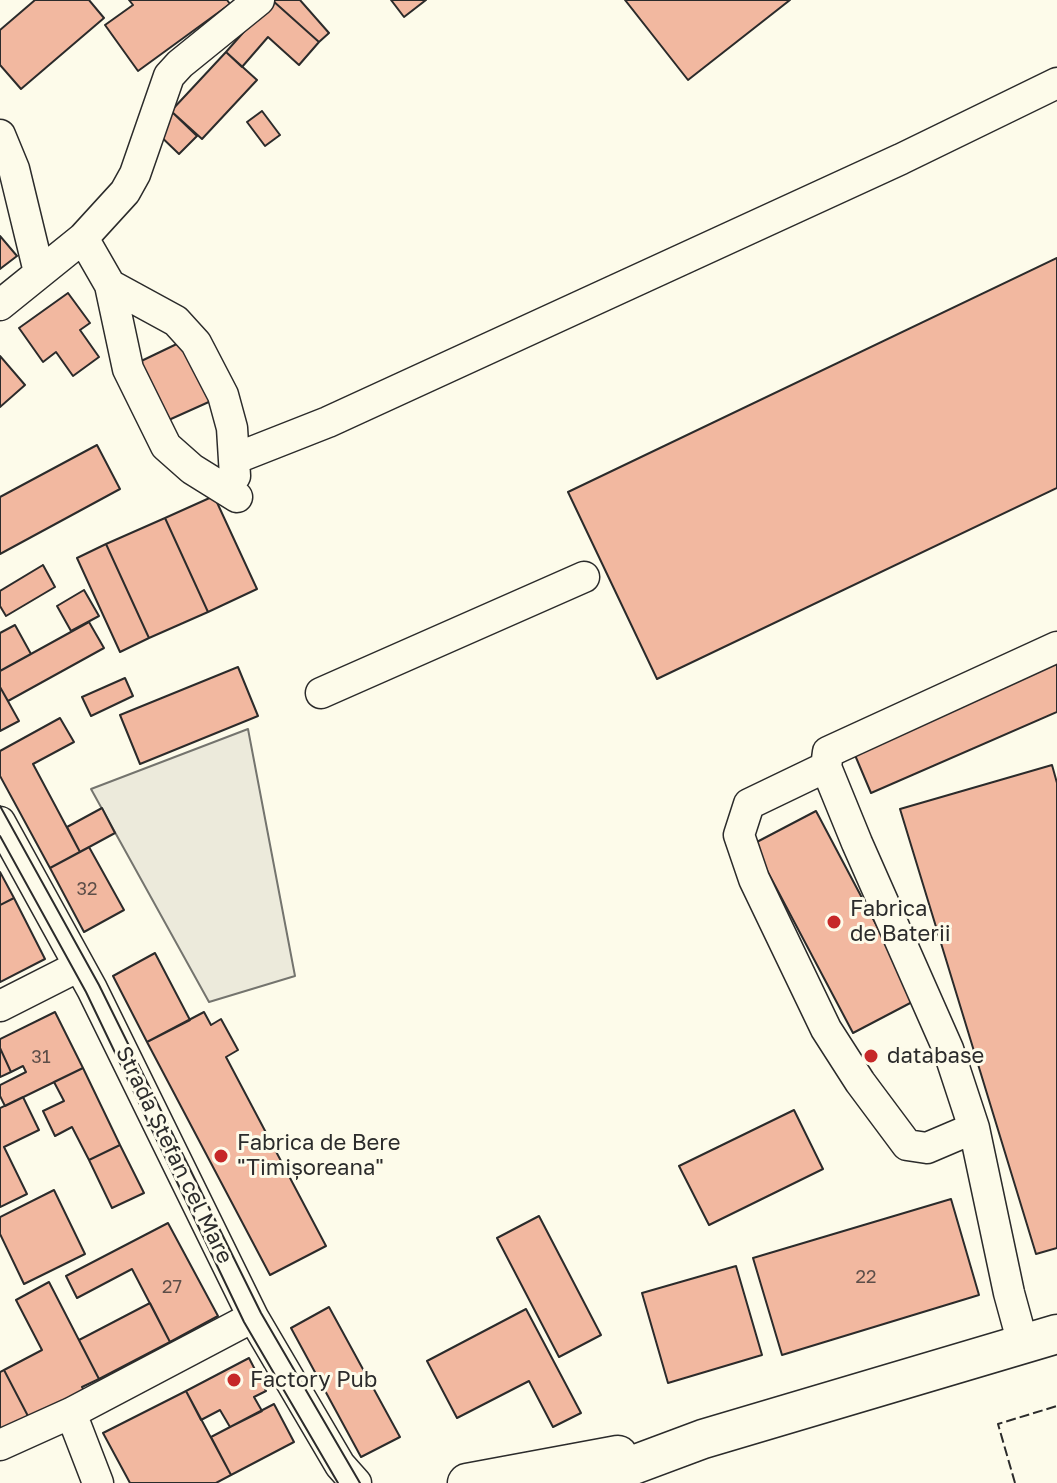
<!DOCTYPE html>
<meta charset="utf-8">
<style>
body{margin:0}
canvas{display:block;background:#fdfbea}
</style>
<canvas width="1057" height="1483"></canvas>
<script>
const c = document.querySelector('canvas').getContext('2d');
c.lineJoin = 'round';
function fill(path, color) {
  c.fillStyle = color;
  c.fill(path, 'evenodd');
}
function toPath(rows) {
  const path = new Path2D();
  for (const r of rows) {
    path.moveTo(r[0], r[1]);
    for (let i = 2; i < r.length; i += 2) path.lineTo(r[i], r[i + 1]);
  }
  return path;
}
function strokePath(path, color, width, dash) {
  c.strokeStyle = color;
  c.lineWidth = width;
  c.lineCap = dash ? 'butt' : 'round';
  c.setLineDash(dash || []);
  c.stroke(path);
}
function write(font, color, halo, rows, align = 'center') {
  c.font = font + ' "Golos Text",sans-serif';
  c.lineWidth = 6;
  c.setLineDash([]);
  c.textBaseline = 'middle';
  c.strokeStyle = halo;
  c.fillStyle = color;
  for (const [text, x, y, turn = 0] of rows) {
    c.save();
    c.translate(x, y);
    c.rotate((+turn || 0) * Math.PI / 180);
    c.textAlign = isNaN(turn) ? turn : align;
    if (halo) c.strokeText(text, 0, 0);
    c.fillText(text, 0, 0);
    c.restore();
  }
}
const parking = toPath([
 [248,729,295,976,209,1002,91,789,248,729]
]);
fill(parking, '#eceadb');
strokePath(parking, '#74746e', 2);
const building = toPath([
 [35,0,89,0,104,18,21,89,0,65,0,30,35,0],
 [129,0,227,0,230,4,138,71,105,25,133,5,129,0],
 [272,0,319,42,299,65,268,37,242,67,226,52,272,0],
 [272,0,300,0,329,33,319,42,272,0],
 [391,0,426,0,404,17,391,0],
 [625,0,790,0,688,80,625,0],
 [226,52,257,80,202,139,171,111,226,52],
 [171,111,197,136,179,154,153,129,171,111],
 [262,111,280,135,265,146,247,122,262,111],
 [0,236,17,256,0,269,0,236],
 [1057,258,1057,488,657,679,568,492,1057,258],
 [68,293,90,323,80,330,99,357,73,376,56,352,43,362,19,328,68,293],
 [183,341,211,401,162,423,135,364,183,341],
 [0,356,25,385,0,407,0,356],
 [97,445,120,489,0,554,0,497,97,445],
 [214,496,257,589,208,612,165,518,214,496],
 [165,518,208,612,149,638,106,544,165,518],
 [106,544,149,638,120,652,77,558,106,544],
 [43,565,55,587,6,616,0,606,0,591,43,565],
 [84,590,99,616,71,631,57,606,84,590],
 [89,622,104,648,8,701,0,687,0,671,89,622],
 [15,625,31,654,0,671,0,633,15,625],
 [1057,659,1057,712,871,793,852,748,1057,659],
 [238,667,258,716,140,764,120,715,238,667],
 [125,678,133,696,91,716,82,697,125,678],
 [0,687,19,721,0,731,0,687],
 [60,718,74,742,33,764,80,852,50,868,0,776,0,751,60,718],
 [1052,765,1057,783,1057,1248,1036,1254,900,809,1052,765],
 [102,808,115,833,80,852,67,827,102,808],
 [816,811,916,1000,853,1033,753,844,816,811],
 [89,847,124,910,84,932,50,868,89,847],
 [0,872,14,898,0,905,0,872],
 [14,898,45,959,0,982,0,905,14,898],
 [155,953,190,1020,147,1042,113,976,155,953],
 [55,1012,83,1068,5,1106,0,1096,0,1085,26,1072,23,1066,11,1072,0,1048,0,1039,55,1012],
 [204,1012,211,1025,221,1019,238,1050,226,1057,326,1246,270,1275,147,1042,204,1012],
 [0,1048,11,1072,0,1077,0,1048],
 [83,1068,120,1145,89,1160,72,1127,55,1136,43,1111,64,1101,54,1082,83,1068],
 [23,1097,39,1130,4,1147,27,1194,0,1207,0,1108,23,1097],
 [794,1110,823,1169,709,1225,679,1166,794,1110],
 [120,1145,144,1193,112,1208,89,1160,120,1145],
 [54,1190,85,1254,24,1284,0,1234,0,1217,54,1190],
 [951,1199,979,1295,782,1355,753,1258,951,1199],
 [539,1216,601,1335,559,1357,497,1238,539,1216],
 [168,1223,218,1316,170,1342,132,1269,77,1298,66,1276,168,1223],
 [736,1266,762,1355,668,1383,642,1293,736,1266],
 [49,1282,99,1379,82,1387,88,1397,29,1418,4,1370,42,1350,16,1300,49,1282],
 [150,1303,170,1342,99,1379,79,1340,150,1303],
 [329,1307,400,1437,361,1457,291,1328,329,1307],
 [526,1309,581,1413,553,1427,529,1381,457,1418,427,1361,526,1309],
 [249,1358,266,1391,254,1397,262,1411,230,1427,220,1410,201,1420,186,1391,249,1358],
 [4,1370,29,1418,0,1444,0,1372,4,1370],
 [186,1391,231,1475,216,1483,130,1483,103,1433,186,1391],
 [274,1404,294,1442,231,1475,211,1437,274,1404]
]);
fill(building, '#f2b8a0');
strokePath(building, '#2b2b2b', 2);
const minor = toPath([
 [0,135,14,169,39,272],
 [83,238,110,285,128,369,166,446,192,469,237,497],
 [110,285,176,321,196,343,223,395,232,428,235,476],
 [0,305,83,238,125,192,135,174,169,76,180,64,259,0],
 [234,459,328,422,901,159,1057,83],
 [321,693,584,577],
 [826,767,749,804,739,835,754,879,826,1029,860,1082,907,1145,927,1148,974,1128],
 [0,822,92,989,253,1317,340,1465,356,1483],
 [0,1006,79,966],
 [1023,1344,1009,1293,974,1128,948,1049,857,843,826,767,828,752,1057,647],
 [71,1413,98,1483],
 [0,1445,71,1413,253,1317]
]);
const major = toPath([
 [467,1483,618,1455],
 [585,1483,703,1439,1057,1334]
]);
strokePath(minor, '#2b2b2b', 33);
strokePath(major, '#2b2b2b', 41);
strokePath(minor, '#fdfbea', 30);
strokePath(major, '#fdfbea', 38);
strokePath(toPath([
 [0,806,99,985,261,1313,360,1483],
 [0,836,86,992,244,1322,338,1483]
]), '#2b2b2b', 2);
strokePath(toPath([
 [1015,1483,998,1424,1057,1406]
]), '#2b2b2b', 2, [10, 4]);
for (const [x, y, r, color] of [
 [834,922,8,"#c62828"],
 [871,1056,8,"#c62828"],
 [221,1156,8,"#c62828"],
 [234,1380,8,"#c62828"]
]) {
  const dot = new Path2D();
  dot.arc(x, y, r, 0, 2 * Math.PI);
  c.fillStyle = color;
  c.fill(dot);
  strokePath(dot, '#fdfbea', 3);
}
write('18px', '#5d4e48', null, [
 ["32",87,889],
 ["31",41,1057],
 ["22",866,1277],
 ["27",172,1287]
]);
write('22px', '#2b2b2b', '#fdfbea', [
 ["Fabrica",850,909],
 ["de Baterii",850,934],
 ["database",887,1056],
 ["Fabrica de Bere",237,1143],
 ["\"Timișoreana\"",237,1168],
 ["Factory Pub",250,1380]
], 'left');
write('22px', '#2b2b2b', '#fdfbea', [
 ["Strada Ștefan cel Mare",174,1155,64]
]);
</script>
